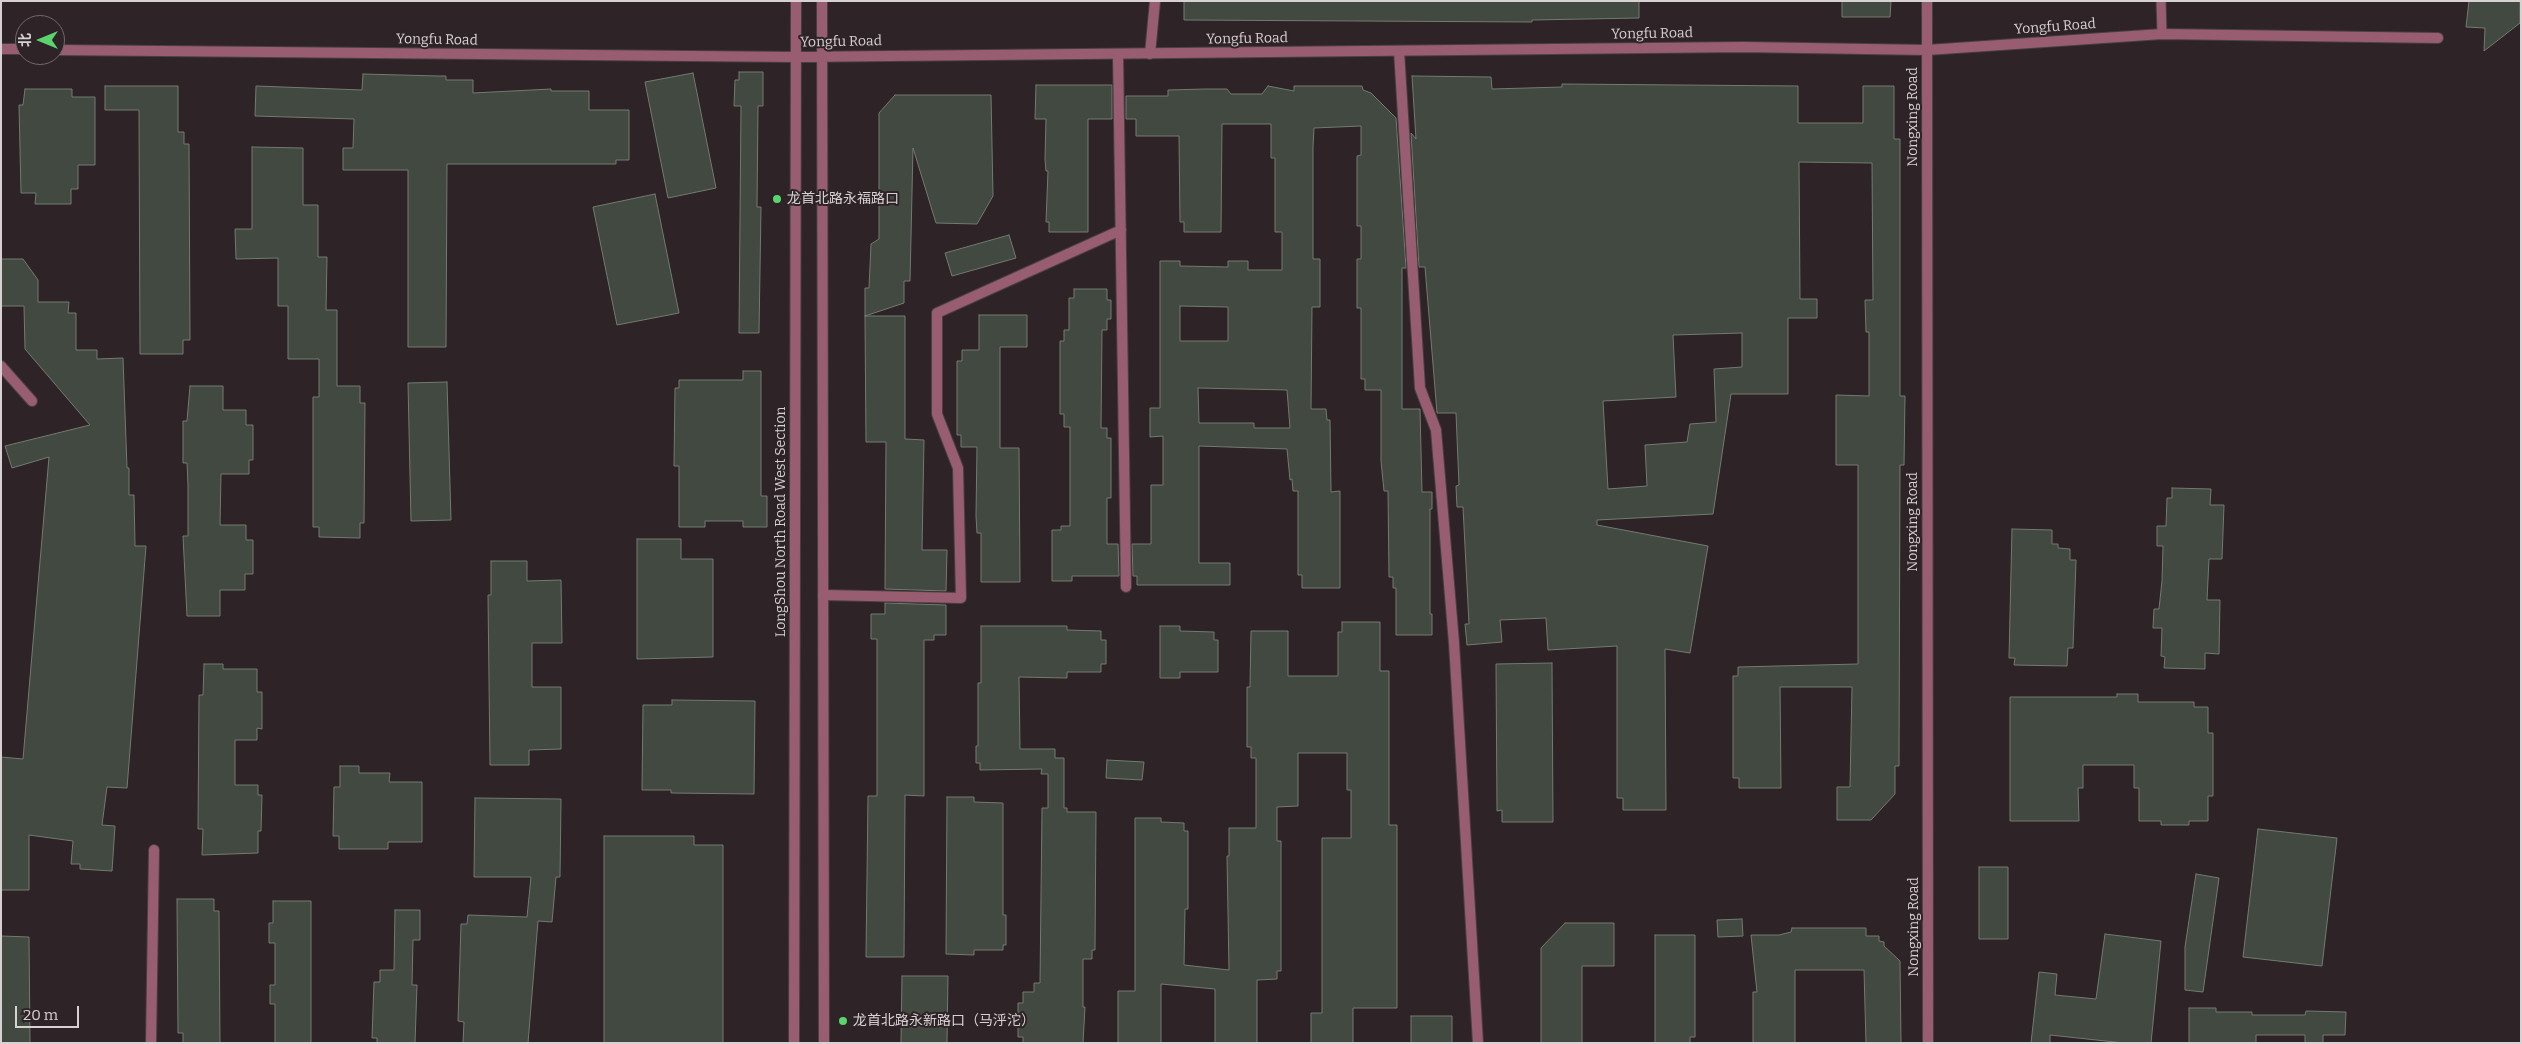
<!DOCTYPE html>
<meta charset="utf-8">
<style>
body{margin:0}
#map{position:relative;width:2522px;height:1044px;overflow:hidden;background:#2e2427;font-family:Bitter,"Noto Sans SC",serif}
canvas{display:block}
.frame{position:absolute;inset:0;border:2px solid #d8d1d3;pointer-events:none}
.north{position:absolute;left:15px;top:15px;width:50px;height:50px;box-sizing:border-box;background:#2e2427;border:1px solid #72696c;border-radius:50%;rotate:270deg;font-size:14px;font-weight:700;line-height:20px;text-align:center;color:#d8d1d3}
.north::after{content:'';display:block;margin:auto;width:18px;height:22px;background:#5ad56e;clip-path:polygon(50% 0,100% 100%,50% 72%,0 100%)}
.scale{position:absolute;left:15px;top:1006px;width:64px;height:22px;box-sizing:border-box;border:2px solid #d8d1d3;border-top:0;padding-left:6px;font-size:15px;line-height:18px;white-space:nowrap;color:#d8d1d3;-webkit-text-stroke:4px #2e2427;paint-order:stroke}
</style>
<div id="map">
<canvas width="2522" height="1044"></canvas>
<div class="frame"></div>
<div class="north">北</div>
<div class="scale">20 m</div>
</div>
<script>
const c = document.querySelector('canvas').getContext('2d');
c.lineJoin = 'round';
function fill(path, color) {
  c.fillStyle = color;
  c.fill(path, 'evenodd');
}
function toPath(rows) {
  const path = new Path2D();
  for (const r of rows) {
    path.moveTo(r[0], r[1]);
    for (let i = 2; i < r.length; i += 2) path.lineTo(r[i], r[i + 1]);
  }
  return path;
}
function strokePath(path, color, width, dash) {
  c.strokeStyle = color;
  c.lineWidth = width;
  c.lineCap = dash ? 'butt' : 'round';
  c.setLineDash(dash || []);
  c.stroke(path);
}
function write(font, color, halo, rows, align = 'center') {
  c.font = font + ' Bitter,"Noto Sans SC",serif';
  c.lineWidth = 4;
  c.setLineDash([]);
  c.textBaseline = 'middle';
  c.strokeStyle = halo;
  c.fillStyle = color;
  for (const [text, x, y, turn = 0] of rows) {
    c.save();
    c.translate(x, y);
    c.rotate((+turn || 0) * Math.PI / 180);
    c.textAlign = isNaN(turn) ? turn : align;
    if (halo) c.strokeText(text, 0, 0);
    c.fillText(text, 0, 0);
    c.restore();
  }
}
const building = toPath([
 [1184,1,1639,1,1639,18,1532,20,1532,22,1184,20,1184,1],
 [1842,1,1891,1,1890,17,1842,17,1842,1],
 [2469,1,2520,1,2520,23,2484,51,2485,28,2466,27,2469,1],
 [739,72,763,72,763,106,758,106,757,207,761,207,759,333,739,333,741,106,734,106,735,80,739,80,739,72],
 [693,73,716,188,668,198,645,82,693,73],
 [363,74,438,76,446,76,446,80,473,80,473,93,551,89,551,91,589,91,589,110,629,110,629,160,616,160,616,164,447,164,446,347,408,347,408,170,343,170,343,148,353,148,354,119,255,116,256,86,362,90,363,74],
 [1412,76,1491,77,1492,89,1562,87,1562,84,1798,86,1798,123,1863,123,1863,86,1894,86,1894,139,1900,139,1900,396,1905,396,1904,465,1900,465,1899,766,1895,766,1895,794,1871,820,1837,820,1837,787,1850,787,1852,687,1780,687,1781,788,1739,788,1739,778,1733,778,1733,676,1738,676,1738,667,1858,664,1858,465,1836,465,1836,395,1869,396,1869,332,1866,332,1865,300,1873,300,1872,163,1799,162,1800,299,1817,299,1817,318,1788,318,1788,394,1731,394,1713,514,1597,520,1597,525,1708,546,1690,653,1665,649,1666,810,1623,810,1623,798,1617,798,1617,646,1548,650,1546,618,1500,620,1502,642,1467,645,1465,624,1469,624,1463,507,1457,507,1456,486,1459,485,1456,413,1437,413,1425,267,1419,267,1411,133,1416,139,1412,76],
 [1742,333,1742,367,1714,369,1716,422,1690,424,1687,442,1645,445,1647,486,1608,489,1603,401,1676,397,1673,335,1742,333],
 [1036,85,1112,85,1112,119,1088,119,1088,232,1049,232,1049,222,1046,222,1048,171,1046,171,1045,159,1046,119,1035,119,1036,85],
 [105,86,178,86,178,132,184,132,184,144,189,144,190,340,183,340,183,354,140,354,139,110,105,110,105,86],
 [1268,86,1294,91,1294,86,1362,86,1363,90,1371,93,1396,118,1406,268,1402,268,1402,409,1420,409,1422,492,1432,492,1432,509,1430,509,1430,614,1432,614,1432,635,1396,635,1396,588,1393,588,1393,577,1389,577,1388,491,1384,491,1381,461,1381,390,1365,390,1365,379,1361,379,1361,308,1357,308,1357,259,1361,259,1361,226,1357,226,1357,156,1361,155,1361,126,1314,128,1313,147,1313,259,1320,259,1320,307,1312,307,1311,409,1326,409,1327,420,1330,420,1331,492,1340,491,1340,588,1302,588,1302,575,1298,575,1298,491,1293,491,1292,479,1290,480,1287,449,1199,446,1199,563,1230,563,1230,585,1137,585,1137,576,1133,576,1132,544,1151,544,1151,485,1163,485,1163,436,1150,437,1150,408,1160,408,1160,261,1180,261,1180,266,1228,267,1228,261,1248,261,1248,270,1282,270,1282,232,1275,232,1275,158,1271,158,1271,124,1222,124,1221,232,1184,232,1184,222,1180,222,1179,136,1136,136,1136,119,1126,119,1126,96,1168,96,1168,90,1206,89,1227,89,1231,94,1262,94,1268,86],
 [1180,306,1228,307,1228,341,1180,341,1180,306],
 [1198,388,1287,390,1290,428,1254,428,1254,423,1199,423,1198,388],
 [25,89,72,89,72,97,95,97,95,165,78,165,78,189,71,189,71,204,35,204,36,193,21,193,19,105,23,105,25,89],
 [895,95,991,95,993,196,977,224,936,223,913,148,910,281,904,281,904,303,865,316,865,288,869,288,871,244,879,239,879,113,895,95],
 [252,147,303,148,303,205,318,205,318,257,327,257,326,310,337,310,337,386,360,386,360,403,365,403,364,523,360,523,360,538,319,537,319,527,313,527,313,397,319,397,319,359,288,359,288,306,278,306,278,258,236,259,235,229,252,229,252,147],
 [655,194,679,313,617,325,593,207,655,194],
 [1009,235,1016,258,952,276,945,253,1009,235],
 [1,259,23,259,38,280,38,302,69,302,68,313,76,313,76,350,97,350,97,359,123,358,127,468,129,468,129,495,134,495,135,546,146,546,127,788,107,787,102,825,115,826,112,871,80,869,80,864,71,864,73,841,29,835,29,890,1,890,1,757,23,759,49,457,12,468,5,446,90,425,25,349,24,306,1,306,1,259],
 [1074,289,1107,289,1107,300,1111,300,1111,319,1107,319,1107,330,1102,330,1101,428,1107,428,1107,438,1111,438,1111,498,1107,498,1107,544,1118,544,1119,576,1072,576,1072,581,1052,581,1052,530,1061,530,1061,526,1070,526,1070,427,1064,427,1064,414,1060,414,1060,341,1064,341,1064,330,1069,330,1069,298,1074,298,1074,289],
 [979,315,1027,315,1027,347,1000,347,1000,448,1019,448,1020,582,981,582,981,533,977,533,976,516,977,447,961,447,961,435,957,435,957,361,962,361,962,350,979,350,979,315],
 [865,316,905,316,905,439,924,440,922,550,947,550,946,591,885,589,886,442,866,442,865,316],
 [743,371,761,371,761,496,767,496,767,527,743,527,743,521,705,521,705,527,679,527,679,466,674,466,675,388,679,388,679,380,743,380,743,371],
 [447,382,451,520,411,521,408,383,447,382],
 [190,386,223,386,223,410,246,410,246,425,253,425,253,460,249,460,249,474,221,474,220,525,246,525,246,540,253,540,253,574,245,574,245,590,220,590,220,616,187,616,183,536,188,536,188,485,187,463,183,463,183,421,187,421,190,386],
 [2172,488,2211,489,2210,505,2224,505,2222,559,2209,559,2207,600,2220,600,2219,654,2205,653,2205,669,2164,668,2165,657,2161,656,2162,628,2153,628,2154,609,2159,609,2162,581,2163,546,2157,546,2157,526,2166,526,2167,498,2172,498,2172,488],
 [2012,529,2052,530,2052,544,2058,544,2058,548,2070,549,2070,560,2076,560,2073,648,2068,648,2067,666,2014,665,2015,658,2009,658,2012,529],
 [637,539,681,539,681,559,713,559,713,657,637,659,637,539],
 [491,561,527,561,527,581,561,580,562,643,532,643,532,687,561,687,561,749,529,750,529,765,490,765,488,595,491,595,491,561],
 [885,603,946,605,946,635,934,635,934,640,924,640,924,796,905,795,904,957,866,957,868,796,877,796,877,639,871,639,871,614,885,614,885,603],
 [1342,622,1380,622,1380,671,1389,671,1389,825,1397,825,1397,1008,1353,1008,1353,1043,1311,1043,1311,1013,1322,1013,1322,838,1351,838,1351,790,1347,790,1347,753,1298,753,1298,806,1277,807,1277,841,1281,841,1281,971,1277,971,1277,979,1257,980,1257,1043,1215,1043,1215,989,1161,984,1161,1043,1118,1043,1118,991,1135,991,1135,818,1161,818,1161,822,1184,823,1184,831,1188,831,1188,909,1185,909,1184,965,1229,970,1227,856,1229,856,1229,828,1256,828,1256,758,1251,758,1251,747,1247,747,1247,687,1250,687,1251,631,1288,631,1288,676,1338,676,1338,632,1342,632,1342,622],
 [981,626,1067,626,1067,630,1101,631,1101,640,1106,640,1106,664,1101,664,1101,672,1067,672,1067,678,1019,677,1020,749,1055,749,1055,758,1064,758,1064,808,1067,808,1067,812,1096,812,1095,950,1092,950,1092,959,1083,959,1083,1007,1085,1007,1083,1043,1023,1043,1023,1037,1018,1037,1018,1003,1023,1003,1023,992,1034,992,1034,983,1040,983,1042,808,1048,808,1048,774,1041,774,1042,769,980,770,980,763,976,763,976,746,978,746,978,683,981,683,981,626],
 [1160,626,1180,626,1180,631,1214,632,1214,640,1218,640,1218,672,1180,672,1180,678,1160,678,1160,626],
 [1552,663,1553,822,1502,822,1502,810,1497,811,1496,664,1552,663],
 [204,664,223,664,223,669,257,669,257,692,262,692,262,729,257,728,257,740,235,740,235,785,258,785,258,795,262,795,261,831,258,831,258,853,202,855,203,829,198,829,199,695,203,695,204,664],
 [2117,694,2138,694,2138,702,2194,702,2194,707,2208,707,2208,733,2213,733,2213,796,2208,796,2208,821,2189,821,2189,825,2161,825,2161,821,2139,821,2139,788,2134,788,2134,765,2083,765,2083,788,2078,788,2079,821,2010,821,2010,697,2117,697,2117,694],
 [672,700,755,701,754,794,671,793,671,790,642,790,643,705,672,705,672,700],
 [1107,760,1144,762,1142,780,1106,778,1107,760],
 [340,766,359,766,359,773,390,773,389,782,422,782,422,842,388,842,388,849,339,849,339,836,333,836,334,787,340,787,340,766],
 [947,797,974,797,974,802,1003,803,1003,915,1006,915,1006,945,1003,945,1003,950,974,950,974,955,946,954,947,797],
 [475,798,561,799,560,877,556,877,552,922,538,921,528,1043,463,1043,464,1022,458,1021,461,924,467,924,468,915,527,917,531,877,474,877,475,798],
 [2258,829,2337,838,2322,966,2243,957,2258,829],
 [604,836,694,836,694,845,723,845,723,1043,604,1043,604,836],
 [1979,867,2008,867,2008,939,1979,939,1979,867],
 [2196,874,2219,878,2203,992,2185,990,2185,947,2196,874],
 [177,899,214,899,214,911,219,911,220,1043,183,1043,183,1033,178,1033,177,899],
 [273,901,311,901,311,1043,275,1043,275,1004,270,1004,270,985,275,985,275,943,269,943,269,923,273,923,273,901],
 [395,910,420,910,420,940,413,940,412,985,417,985,415,1043,377,1043,377,1038,372,1038,374,982,380,982,380,970,394,970,395,910],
 [1742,919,1743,936,1718,937,1717,920,1742,919],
 [1565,923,1614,923,1614,966,1582,966,1582,1043,1541,1043,1541,948,1565,923],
 [1792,928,1866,928,1866,936,1879,936,1879,941,1884,942,1884,946,1900,961,1901,1043,1866,1043,1864,970,1795,970,1795,1043,1753,1043,1753,992,1757,992,1751,935,1779,935,1791,932,1792,928],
 [2105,934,2161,941,2151,1043,2124,1043,2050,1035,2050,1043,2031,1043,2039,972,2057,974,2055,995,2096,999,2105,934],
 [1655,935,1695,935,1695,1037,1690,1037,1690,1043,1655,1043,1655,935],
 [1,936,29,937,30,1043,1,1043,1,936],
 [902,976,948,976,947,1043,901,1043,902,976],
 [2189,1008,2216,1008,2216,1012,2252,1012,2252,1015,2305,1015,2306,1011,2346,1012,2345,1035,2323,1035,2323,1043,2305,1043,2305,1035,2256,1035,2256,1043,2189,1043,2189,1008],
 [1411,1016,1452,1016,1452,1043,1411,1043,1411,1016]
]);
fill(building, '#414941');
strokePath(building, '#727a72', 1);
const service = toPath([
 [2161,1,2162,34]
]);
const minor = toPath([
 [1399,51,1420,388,1436,430,1454,643,1478,1043],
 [1118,54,1126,587],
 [1150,54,1155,1],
 [1,366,32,401],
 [823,595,961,598,958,468,937,414,937,313,1121,230],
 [151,1043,154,850]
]);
const tertiary = toPath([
 [822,1,824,1043],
 [1927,1,1928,1043],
 [1,49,25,49],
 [55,50,796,57,1743,47,1927,50,2162,34,2438,38],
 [794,1043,796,1]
]);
strokePath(service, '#494043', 11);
strokePath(minor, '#494043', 12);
strokePath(tertiary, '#494043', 12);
strokePath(service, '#995d71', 9);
strokePath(minor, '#995d71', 10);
strokePath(tertiary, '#995d71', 10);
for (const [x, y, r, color] of [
 [777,199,5,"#5ad56e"],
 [843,1021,5,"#5ad56e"]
]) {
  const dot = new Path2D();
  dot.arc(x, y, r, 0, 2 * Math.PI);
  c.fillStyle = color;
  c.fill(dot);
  strokePath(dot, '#2e2427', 2);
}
write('14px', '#d8d1d3', '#2e2427', [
 ["Yongfu Road",2055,27,-4],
 ["Yongfu Road",1652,34,-1],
 ["Yongfu Road",1247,39,-1],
 ["Yongfu Road",437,40,1],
 ["Yongfu Road",841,42,-1],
 ["Nongxing Road",1913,117,-90],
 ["LongShou North Road West Section",781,522,-90],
 ["Nongxing Road",1913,522,-90],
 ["Nongxing Road",1914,927,-90]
]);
write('14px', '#d8d1d3', '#2e2427', [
 ["龙首北路永福路口",787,199],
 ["龙首北路永新路口（马泘沱）",853,1021]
], 'left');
</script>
